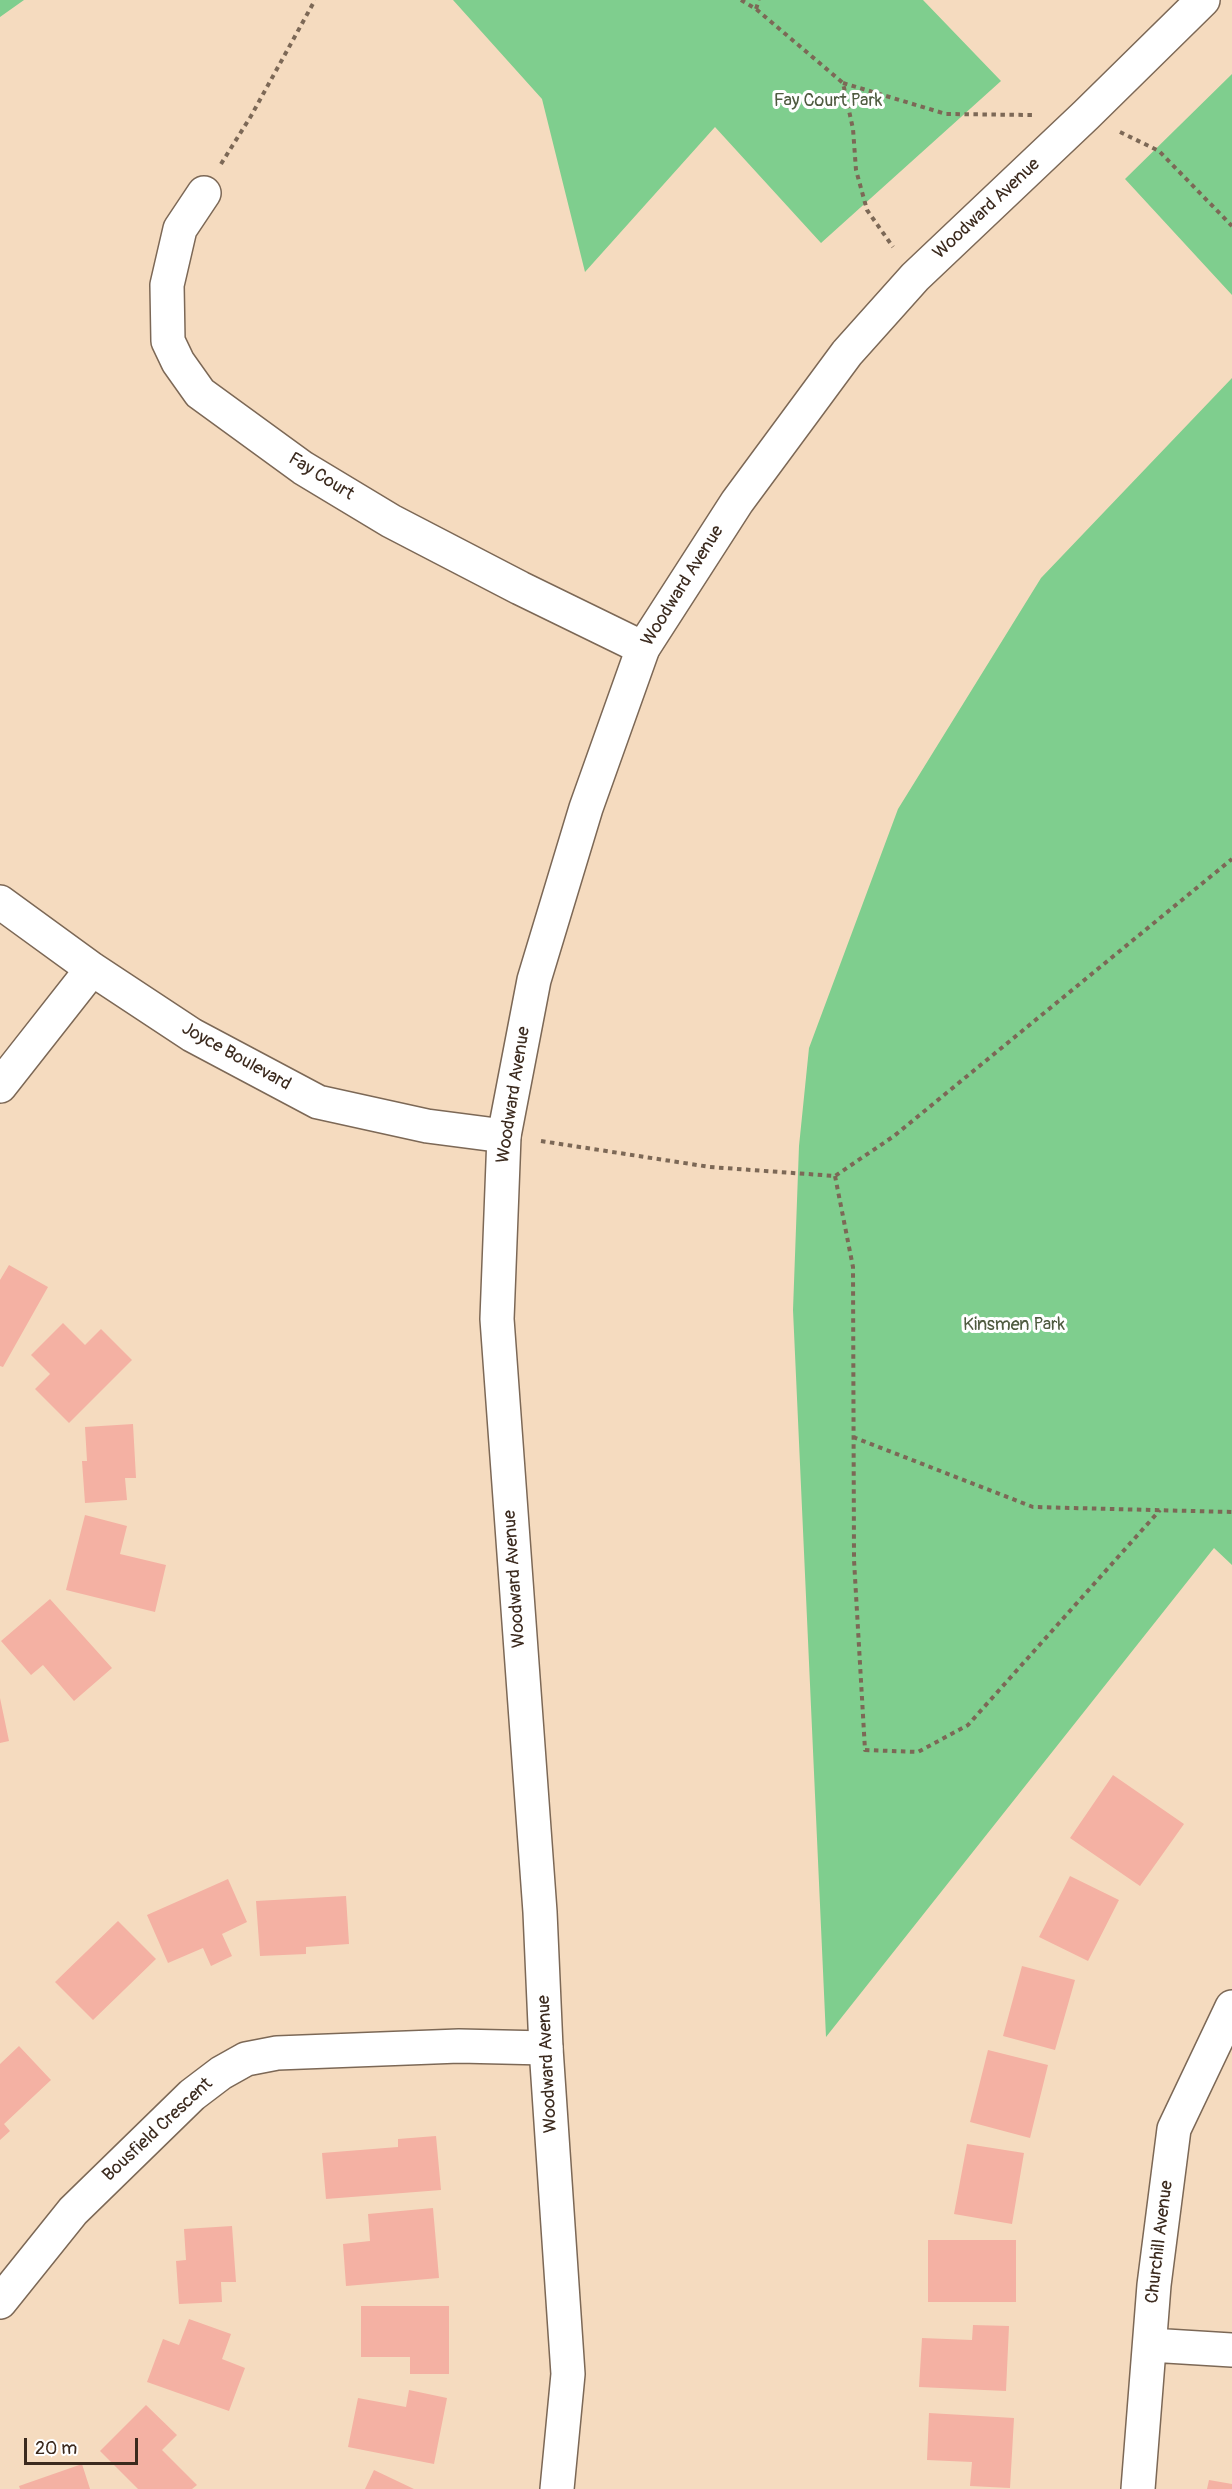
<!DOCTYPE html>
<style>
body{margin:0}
#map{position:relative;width:1232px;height:2489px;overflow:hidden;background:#f5dbbf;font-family:Pangolin,sans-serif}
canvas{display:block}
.scale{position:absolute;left:24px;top:2438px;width:114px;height:27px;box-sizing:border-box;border:3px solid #3b2a1e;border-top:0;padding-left:8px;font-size:18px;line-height:21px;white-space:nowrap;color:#3b2a1e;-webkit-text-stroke:4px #fff;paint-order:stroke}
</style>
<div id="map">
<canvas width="1232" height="2489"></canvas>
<div class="scale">20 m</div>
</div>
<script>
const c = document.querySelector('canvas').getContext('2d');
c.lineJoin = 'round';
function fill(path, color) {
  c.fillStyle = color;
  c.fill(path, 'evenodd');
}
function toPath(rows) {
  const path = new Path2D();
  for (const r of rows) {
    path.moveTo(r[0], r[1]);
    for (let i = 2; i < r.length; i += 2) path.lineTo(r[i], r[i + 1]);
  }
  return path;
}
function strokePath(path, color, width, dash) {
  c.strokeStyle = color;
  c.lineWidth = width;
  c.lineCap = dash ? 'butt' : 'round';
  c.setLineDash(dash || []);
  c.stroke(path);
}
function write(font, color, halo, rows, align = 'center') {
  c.font = font + ' Pangolin,sans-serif';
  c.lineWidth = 6;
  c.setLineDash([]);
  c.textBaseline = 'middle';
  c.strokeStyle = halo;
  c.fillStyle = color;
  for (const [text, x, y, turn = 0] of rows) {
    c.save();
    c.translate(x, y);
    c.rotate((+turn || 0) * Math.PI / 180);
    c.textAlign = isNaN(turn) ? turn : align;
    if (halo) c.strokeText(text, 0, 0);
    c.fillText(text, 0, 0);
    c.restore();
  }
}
fill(toPath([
 [0,0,24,0,0,17],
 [453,0,923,0,1001,81,821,243,715,127,585,272,542,99],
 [1232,74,1232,295,1125,179],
 [1232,378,1232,1565,1214,1548,826,2037,793,1310,799,1146,809,1048,898,809,1041,578]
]), '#7fce8e');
fill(toPath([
 [9,1265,48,1287,3,1367,0,1366,0,1280],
 [63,1323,85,1345,101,1329,132,1360,69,1423,35,1389,50,1374,31,1355],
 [133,1424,136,1478,125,1478,127,1500,85,1503,82,1461,87,1461,85,1427],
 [85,1515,127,1526,120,1554,166,1565,155,1612,66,1590],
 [50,1599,112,1668,74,1701,43,1665,31,1675,1,1641],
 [0,1698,9,1741,0,1743],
 [1113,1775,1184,1824,1140,1886,1070,1838],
 [1070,1876,1119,1900,1088,1961,1039,1937],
 [228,1879,247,1922,222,1934,232,1956,211,1966,203,1948,168,1963,147,1915],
 [346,1896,349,1944,306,1947,306,1954,260,1956,256,1901],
 [118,1921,156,1959,93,2020,55,1982],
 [1022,1966,1075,1980,1055,2050,1003,2036],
 [19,2046,51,2080,4,2124,10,2131,0,2140,0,2064],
 [988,2050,1048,2065,1030,2138,970,2122],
 [436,2136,441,2190,326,2199,322,2153,398,2147,398,2139],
 [967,2144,1024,2153,1012,2224,954,2214],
 [433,2208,439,2278,346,2286,343,2244,370,2241,368,2214],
 [232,2226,236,2282,221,2282,222,2302,179,2304,176,2261,186,2260,184,2229],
 [928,2240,1016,2240,1016,2302,928,2302],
 [361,2306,449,2306,449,2374,410,2374,410,2357,361,2357],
 [189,2319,231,2334,222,2359,245,2368,229,2411,147,2382,163,2339,179,2345],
 [973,2325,1009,2326,1006,2391,919,2387,922,2338,972,2340],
 [409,2390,447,2398,434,2464,348,2447,358,2398,406,2407],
 [146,2405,177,2435,162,2450,197,2485,192,2489,138,2489,100,2451],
 [929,2413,1014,2418,1010,2488,970,2486,972,2462,927,2460],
 [82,2464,90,2489,20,2489,19,2486],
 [374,2470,414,2489,365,2489],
 [1209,2480,1232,2484,1232,2489,1207,2489]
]), '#f4b1a3');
const minor = toPath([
 [204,193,180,229,167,285,168,341,178,362,200,393,303,468,391,521,520,588,643,648],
 [0,902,92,969,192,1035,318,1102,427,1126,504,1136],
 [0,1086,92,969],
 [0,2302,73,2211,192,2095,221,2073,246,2059,277,2053,459,2046,546,2048],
 [1150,2345,1232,2350],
 [1138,2489,1154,2285,1174,2129,1232,2007]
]);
const tertiary = toPath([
 [557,2489,568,2374,546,2048,540,1912,497,1319,504,1136,534,980,586,808,643,648,737,502,847,353,915,277,1086,115,1203,0]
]);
strokePath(minor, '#7c6856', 36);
strokePath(tertiary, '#7c6856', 36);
strokePath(toPath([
 [741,0,756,9,843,83,853,129,856,170,867,210,893,247],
 [756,9,759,0],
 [843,83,946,114,1033,115],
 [1120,132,1159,151,1232,226],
 [221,164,251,116,315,0],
 [541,1141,710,1167,835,1176,894,1136,1232,859],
 [835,1176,853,1267,854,1560,865,1750,918,1752,968,1725,1160,1510],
 [853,1437,1033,1507,1232,1512]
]), '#7c6856', 4, [4.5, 4.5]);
strokePath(minor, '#fff', 33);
strokePath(tertiary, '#fff', 33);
write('18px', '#4f5b40', '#fff', [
 ["Fay Court Park",828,101],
 ["Kinsmen Park",1014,1325]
]);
write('18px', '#3b2a1e', '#fff', [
 ["Woodward Avenue",987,209,-43],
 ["Fay Court",321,477,32],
 ["Woodward Avenue",683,586,-58],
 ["Joyce Boulevard",236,1057,29],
 ["Woodward Avenue",514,1095,-81],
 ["Woodward Avenue",515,1579,-94],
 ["Woodward Avenue",548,2064,-93],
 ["Bousfield Crescent",158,2130,-43],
 ["Churchill Avenue",1160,2242,-83]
]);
</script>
